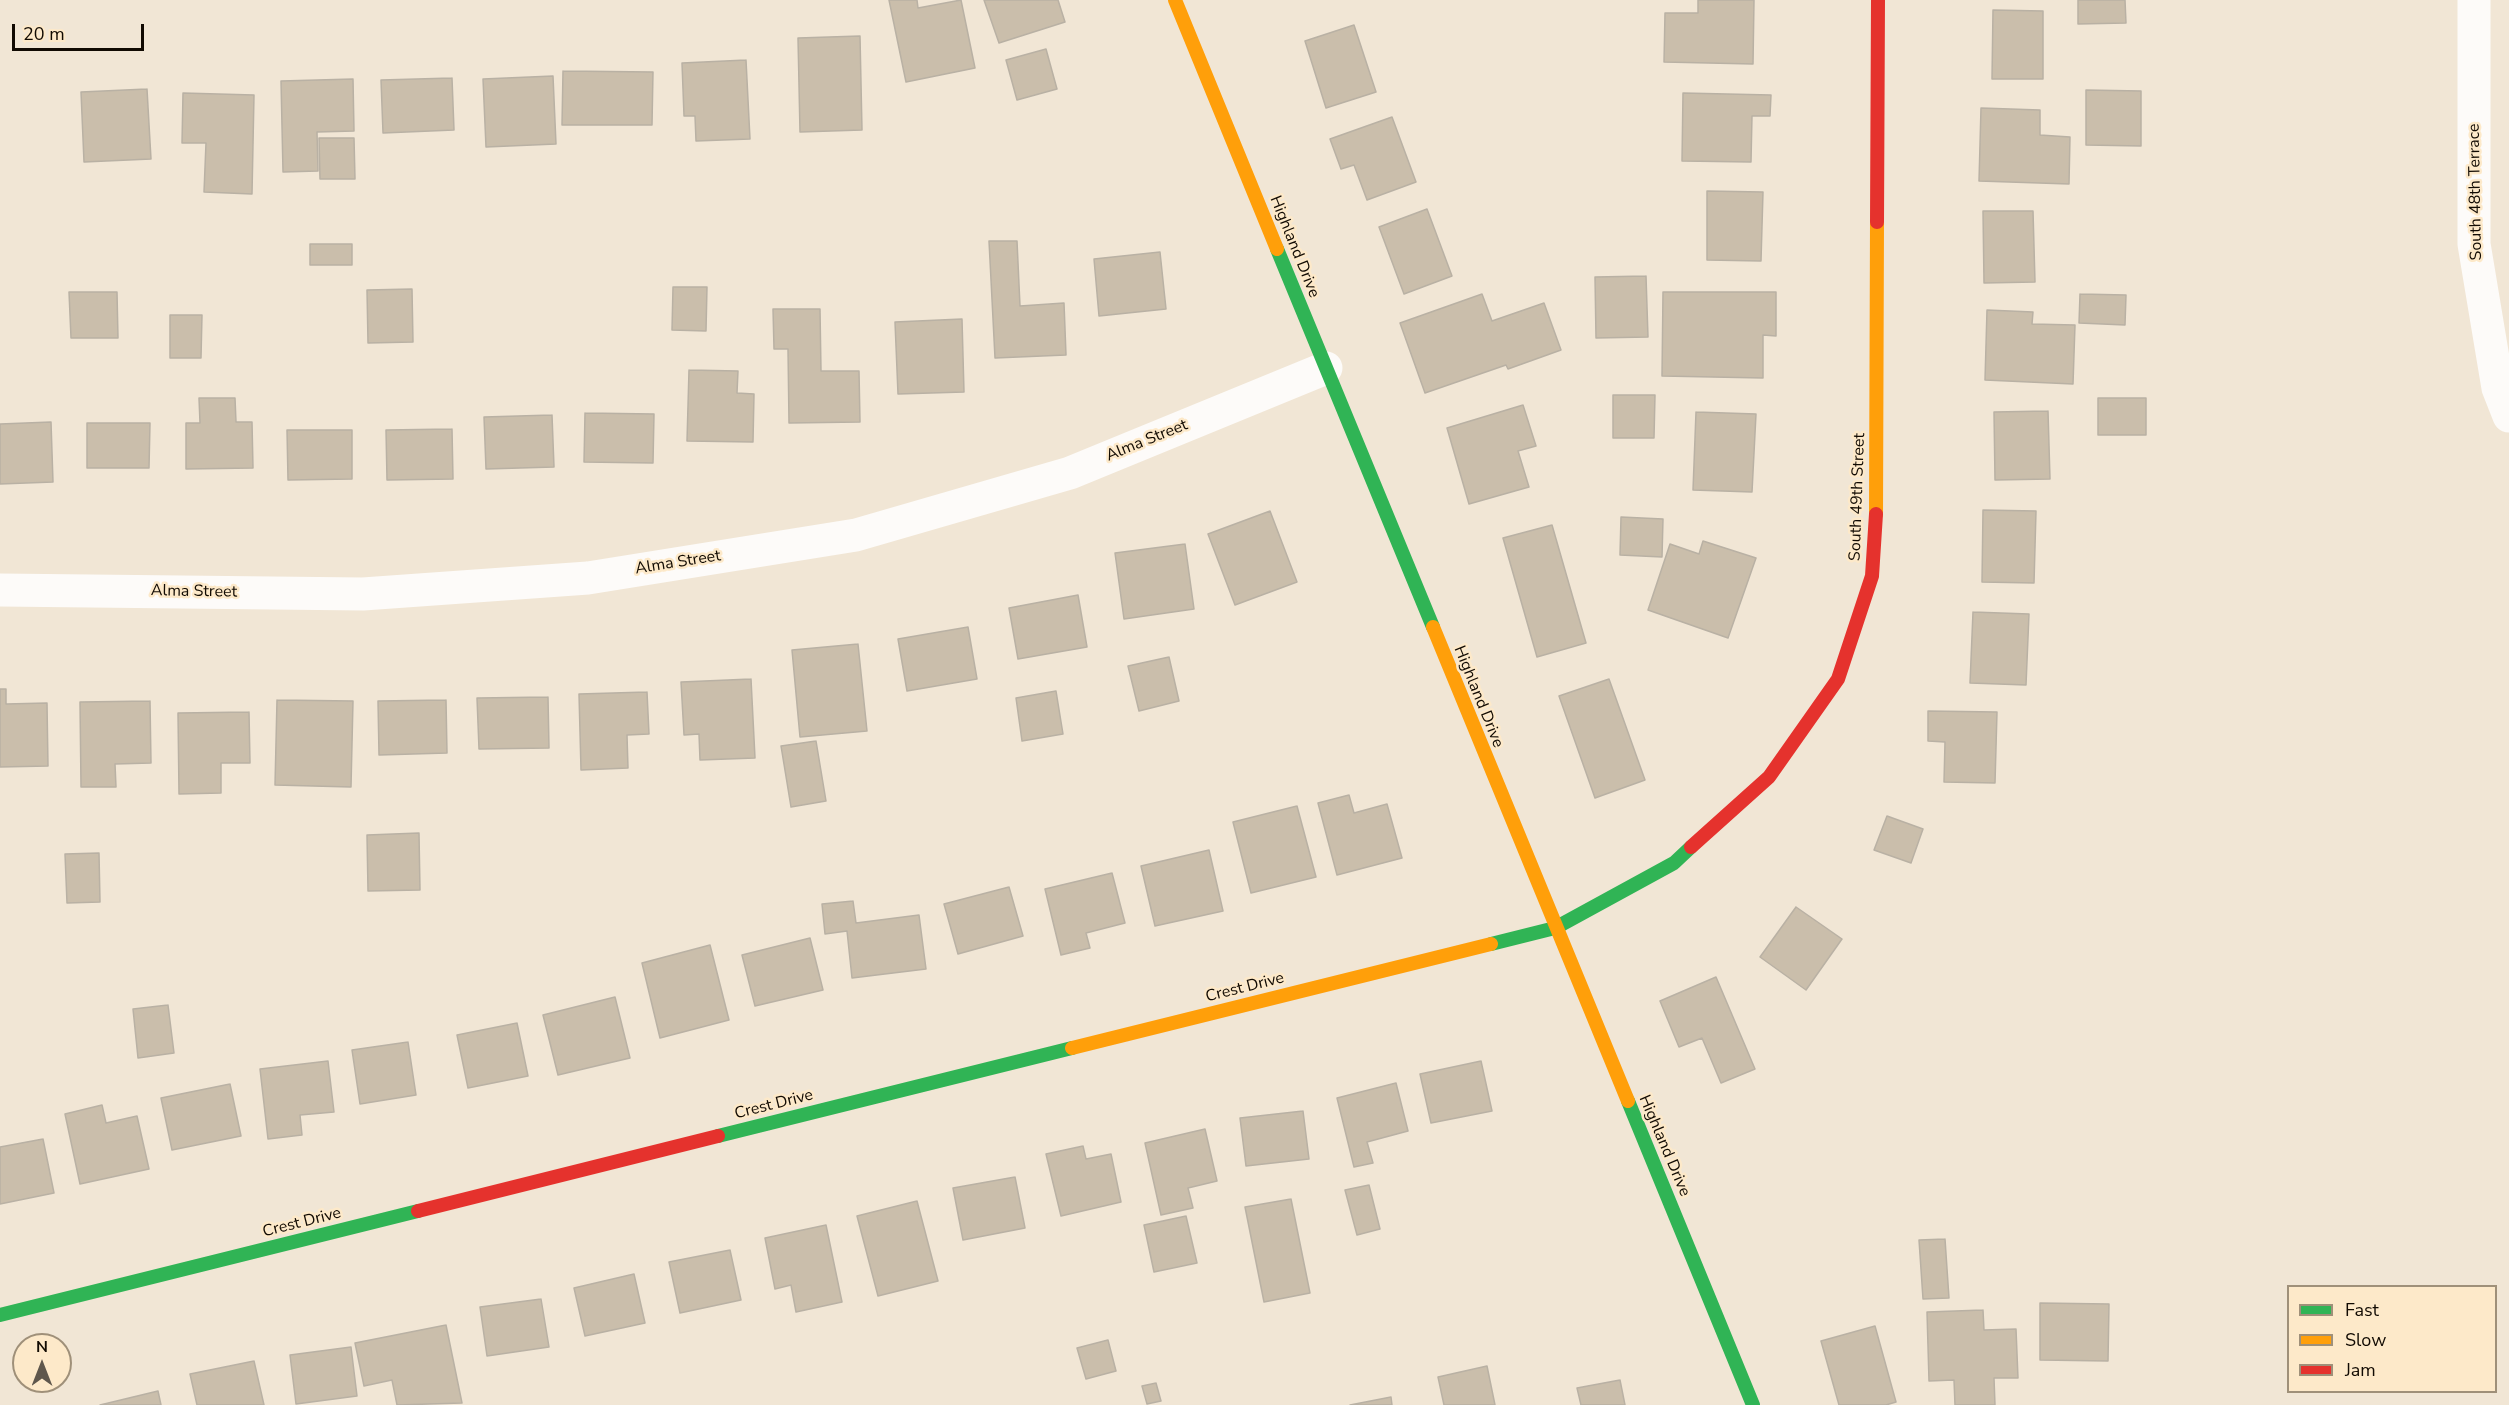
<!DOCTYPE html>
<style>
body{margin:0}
#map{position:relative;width:2509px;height:1405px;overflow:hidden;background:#f1e6d5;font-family:"Nunito Sans",sans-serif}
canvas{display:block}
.legend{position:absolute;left:2287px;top:1285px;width:210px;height:108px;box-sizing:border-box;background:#fde9c9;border:2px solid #9f9079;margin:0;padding:8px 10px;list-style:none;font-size:18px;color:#110a02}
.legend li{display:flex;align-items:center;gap:12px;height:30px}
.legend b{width:30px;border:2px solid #9f9079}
.north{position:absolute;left:12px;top:1333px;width:60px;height:60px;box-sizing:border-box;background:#fde9c9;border:2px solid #9f9079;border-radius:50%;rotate:0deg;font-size:16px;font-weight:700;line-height:24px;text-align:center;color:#110a02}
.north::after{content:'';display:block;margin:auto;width:21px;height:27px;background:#5f574c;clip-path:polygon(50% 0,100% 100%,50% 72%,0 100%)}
.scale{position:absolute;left:12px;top:24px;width:132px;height:27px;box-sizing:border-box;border:3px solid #110a02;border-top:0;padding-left:8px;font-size:18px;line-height:21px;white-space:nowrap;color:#110a02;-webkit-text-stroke:4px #fde9c9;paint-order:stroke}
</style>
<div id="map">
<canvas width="2509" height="1405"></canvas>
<ul class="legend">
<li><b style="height:8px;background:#30b455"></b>Fast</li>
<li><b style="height:8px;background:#ff9f0a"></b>Slow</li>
<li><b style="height:8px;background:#e5322d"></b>Jam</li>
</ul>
<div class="north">N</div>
<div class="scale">20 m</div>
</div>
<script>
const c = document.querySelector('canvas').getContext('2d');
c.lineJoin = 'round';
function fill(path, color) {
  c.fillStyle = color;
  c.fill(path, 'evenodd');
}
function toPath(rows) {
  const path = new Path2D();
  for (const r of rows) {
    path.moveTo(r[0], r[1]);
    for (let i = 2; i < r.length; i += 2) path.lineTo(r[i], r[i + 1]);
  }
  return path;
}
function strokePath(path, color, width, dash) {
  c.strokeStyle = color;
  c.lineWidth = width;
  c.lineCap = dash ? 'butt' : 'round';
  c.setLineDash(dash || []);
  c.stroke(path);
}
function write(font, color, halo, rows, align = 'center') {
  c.font = font + ' "Nunito Sans",sans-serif';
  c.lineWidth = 5;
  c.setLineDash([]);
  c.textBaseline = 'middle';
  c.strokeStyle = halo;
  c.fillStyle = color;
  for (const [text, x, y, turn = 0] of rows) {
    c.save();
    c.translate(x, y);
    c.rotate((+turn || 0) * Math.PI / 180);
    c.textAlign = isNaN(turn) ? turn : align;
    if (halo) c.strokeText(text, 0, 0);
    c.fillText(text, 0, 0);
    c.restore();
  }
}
const building = toPath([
 [889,0,917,0,918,8,961,0,975,68,906,82,889,0],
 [984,0,1058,0,1065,22,999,43,984,0],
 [1698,0,1754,0,1753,64,1664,62,1665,13,1698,13,1698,0],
 [2078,0,2125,0,2126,23,2078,24,2078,0],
 [1993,10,2043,11,2043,79,1992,79,1993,10],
 [1354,25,1376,92,1326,108,1305,41,1354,25],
 [860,36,862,130,800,132,798,38,860,36],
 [1046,49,1057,89,1017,100,1006,60,1046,49],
 [746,60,750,139,696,141,695,116,684,116,682,63,746,60],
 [563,71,653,72,652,125,562,125,563,71],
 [553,76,556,144,486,147,483,79,553,76],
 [452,78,454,130,383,133,381,80,452,78],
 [353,79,354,131,317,132,318,171,283,172,281,81,353,79],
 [147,89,151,159,84,162,81,92,147,89],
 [2086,90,2141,91,2141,146,2086,145,2086,90],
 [183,93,254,95,252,194,204,192,206,143,182,143,183,93],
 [1683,93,1771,95,1770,116,1752,116,1751,162,1682,161,1683,93],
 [1981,108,2040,110,2040,135,2070,137,2069,184,1979,181,1981,108],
 [1392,117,1416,182,1367,200,1354,165,1341,169,1330,139,1392,117],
 [319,138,354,138,355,179,320,179,319,138],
 [1707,191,1763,192,1761,261,1707,260,1707,191],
 [1427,209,1452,276,1404,294,1379,227,1427,209],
 [1983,211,2033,211,2035,282,1984,283,1983,211],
 [989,241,1017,241,1020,306,1064,303,1066,355,995,358,989,241],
 [310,244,352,244,352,265,310,265,310,244],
 [1160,252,1166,309,1099,316,1094,259,1160,252],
 [1646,276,1648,337,1596,338,1595,277,1646,276],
 [673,287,707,287,706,331,672,330,673,287],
 [412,289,413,342,368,343,367,290,412,289],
 [69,292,117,292,118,338,71,338,69,292],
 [1663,292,1776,292,1776,336,1763,335,1763,378,1662,376,1663,292],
 [1482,294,1492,321,1544,303,1561,350,1508,369,1506,365,1425,393,1400,323,1482,294],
 [2080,294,2126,295,2125,325,2079,323,2080,294],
 [773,309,820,309,821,371,859,371,860,422,789,423,788,349,774,349,773,309],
 [1987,310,2033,312,2032,324,2075,325,2073,384,1985,380,1987,310],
 [170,315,202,315,201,358,170,358,170,315],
 [962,319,964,392,898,394,895,322,962,319],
 [689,370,738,371,737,393,754,394,753,442,687,441,689,370],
 [1613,395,1655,395,1654,438,1613,438,1613,395],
 [199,398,235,398,236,422,252,422,253,468,186,469,186,423,200,423,199,398],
 [2098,398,2146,398,2146,435,2098,435,2098,398],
 [1523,405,1536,446,1518,451,1529,487,1469,504,1447,428,1523,405],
 [2048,411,2050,479,1995,480,1994,412,2048,411],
 [1696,412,1756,414,1752,492,1693,490,1696,412],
 [585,413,654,414,653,463,584,462,585,413],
 [552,415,554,467,486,469,484,417,552,415],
 [51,422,53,482,0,484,0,424,51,422],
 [87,423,150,423,149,468,87,468,87,423],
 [452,429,453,479,387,480,386,430,452,429],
 [287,430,352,430,352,479,288,480,287,430],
 [1983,510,2036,511,2034,583,1982,582,1983,510],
 [1270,511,1297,582,1235,605,1208,534,1270,511],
 [1621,517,1663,519,1662,557,1620,555,1621,517],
 [1552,525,1586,643,1537,657,1503,538,1552,525],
 [1703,541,1756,558,1728,638,1648,610,1670,544,1699,554,1703,541],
 [1185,544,1194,609,1124,619,1115,553,1185,544],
 [1078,595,1087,647,1018,659,1009,608,1078,595],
 [1973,612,2029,614,2026,685,1970,683,1973,612],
 [968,627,977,679,907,691,898,639,968,627],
 [858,644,867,731,800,737,792,650,858,644],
 [1169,657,1179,701,1139,711,1128,666,1169,657],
 [751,679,755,758,700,760,699,734,684,735,681,682,751,679],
 [1609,679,1645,780,1595,798,1559,696,1609,679],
 [0,689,6,689,6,704,47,703,48,766,0,767,0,689],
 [1056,691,1063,734,1022,741,1016,698,1056,691],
 [647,692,649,734,627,735,628,768,581,770,579,694,647,692],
 [548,697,549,748,479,749,477,698,548,697],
 [277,700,353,701,351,787,275,785,277,700],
 [446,700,447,753,379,755,378,701,446,700],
 [150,701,151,763,115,764,116,787,81,787,80,702,150,701],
 [1928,711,1997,712,1995,783,1944,782,1945,742,1928,741,1928,711],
 [249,712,250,763,221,763,221,793,179,794,178,713,249,712],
 [816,741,826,801,791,807,781,746,816,741],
 [1349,795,1354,813,1387,804,1402,858,1337,875,1318,803,1349,795],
 [1297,806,1316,877,1251,893,1233,822,1297,806],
 [1887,816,1923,829,1911,863,1874,850,1887,816],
 [419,833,420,890,368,891,367,835,419,833],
 [1209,850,1223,911,1155,926,1141,866,1209,850],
 [99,853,100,902,67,903,65,854,99,853],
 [1112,873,1125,923,1086,933,1090,948,1061,955,1045,889,1112,873],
 [1009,887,1023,936,958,954,944,904,1009,887],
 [853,901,856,923,919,915,926,969,852,978,847,931,825,934,822,904,853,901],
 [1796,907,1842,939,1806,990,1760,957,1796,907],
 [810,938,823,990,755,1006,742,955,810,938],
 [710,945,729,1020,660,1038,642,963,710,945],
 [1716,977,1755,1069,1721,1083,1702,1038,1679,1047,1660,1001,1716,977],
 [615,997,630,1058,558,1075,543,1015,615,997],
 [168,1005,174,1053,138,1058,133,1009,168,1005],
 [517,1023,528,1076,468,1088,457,1035,517,1023],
 [408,1042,416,1095,360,1104,352,1050,408,1042],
 [328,1061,334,1112,300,1115,302,1135,268,1139,260,1069,328,1061],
 [1481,1061,1492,1111,1431,1123,1420,1074,1481,1061],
 [1396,1083,1408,1131,1367,1142,1373,1163,1354,1167,1337,1098,1396,1083],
 [230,1084,241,1136,172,1150,161,1098,230,1084],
 [102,1105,106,1123,137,1116,149,1169,80,1184,65,1114,102,1105],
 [1303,1111,1309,1159,1246,1166,1240,1118,1303,1111],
 [1205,1129,1217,1181,1188,1188,1193,1208,1161,1215,1145,1143,1205,1129],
 [43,1139,54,1193,0,1204,0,1147,43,1139],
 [1083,1146,1086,1159,1111,1154,1121,1202,1061,1216,1046,1154,1083,1146],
 [1015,1177,1025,1228,963,1240,953,1188,1015,1177],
 [1369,1185,1380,1229,1357,1235,1345,1190,1369,1185],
 [1291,1199,1310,1293,1264,1302,1245,1207,1291,1199],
 [917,1201,938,1281,878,1296,857,1216,917,1201],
 [1186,1216,1197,1263,1154,1272,1144,1225,1186,1216],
 [826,1225,842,1302,796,1312,791,1285,775,1289,765,1238,826,1225],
 [1945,1239,1949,1298,1923,1299,1919,1240,1945,1239],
 [730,1250,741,1300,680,1313,669,1262,730,1250],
 [634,1274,645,1323,585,1336,574,1288,634,1274],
 [541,1299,549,1347,487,1356,480,1307,541,1299],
 [2040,1303,2109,1304,2108,1361,2040,1360,2040,1303],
 [1983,1310,1984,1330,2016,1329,2018,1378,1994,1378,1995,1405,1955,1405,1954,1380,1929,1381,1927,1312,1983,1310],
 [446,1325,462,1403,397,1405,392,1380,364,1386,355,1343,446,1325],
 [1875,1326,1896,1402,1886,1405,1839,1405,1821,1341,1875,1326],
 [1108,1340,1116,1371,1086,1379,1077,1348,1108,1340],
 [351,1347,357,1396,296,1404,290,1355,351,1347],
 [254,1361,264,1405,197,1405,190,1374,254,1361],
 [1487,1366,1495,1405,1444,1405,1438,1377,1487,1366],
 [1620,1380,1625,1405,1581,1405,1577,1388,1620,1380],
 [1156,1383,1161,1401,1147,1404,1142,1386,1156,1383],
 [158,1391,161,1405,100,1405,158,1391],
 [1391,1397,1392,1405,1350,1405,1391,1397]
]);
fill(building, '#cabeab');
strokePath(building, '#b9b1a4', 1.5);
strokePath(toPath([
 [2474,0,2474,244,2498,388,2509,416],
 [0,590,363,594,588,578,856,535,1070,473,1326,368]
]), '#fdfbf9', 33);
strokePath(toPath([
 [1277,249,1433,627],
 [1491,944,1555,928,1674,863,1691,847],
 [1628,1101,1753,1405],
 [718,1136,1072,1048],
 [0,1315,418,1211]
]), '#30b455', 14);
strokePath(toPath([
 [1175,0,1277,249],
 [1876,514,1877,222],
 [1433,627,1628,1101],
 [1072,1048,1491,944]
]), '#ff9f0a', 14);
strokePath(toPath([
 [1877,222,1878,0],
 [1691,847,1769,777,1838,679,1872,576,1876,514],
 [418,1211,718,1136]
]), '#e5322d', 14);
write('16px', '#110a02', '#fde9c9', [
 ["South 48th Terrace",2476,192,-91],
 ["Highland Drive",1294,247,68],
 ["Alma Street",1147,441,-22],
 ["South 49th Street",1858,497,-88],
 ["Alma Street",678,563,-9],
 ["Alma Street",194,592,1],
 ["Highland Drive",1478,697,68],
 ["Crest Drive",1245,988,-14],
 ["Crest Drive",774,1105,-14],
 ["Highland Drive",1664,1146,67],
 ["Crest Drive",302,1223,-14]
]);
</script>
